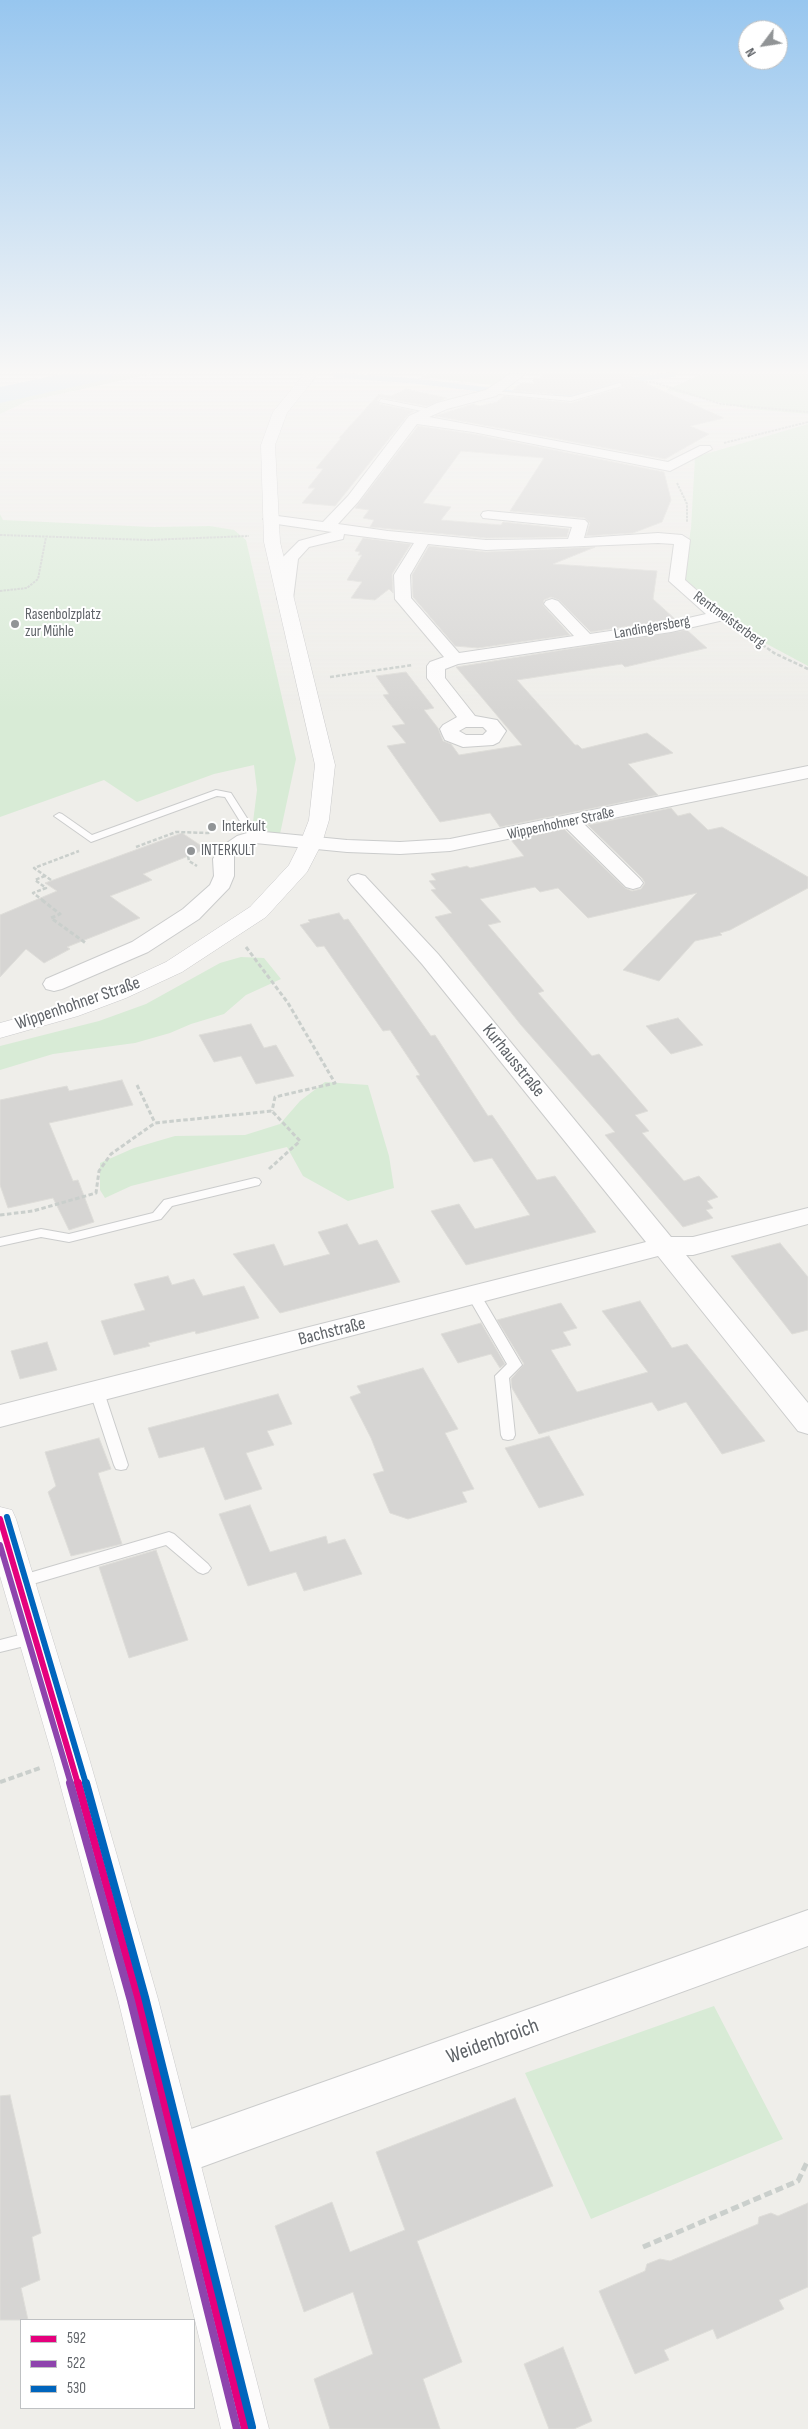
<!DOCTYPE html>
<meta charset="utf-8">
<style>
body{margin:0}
#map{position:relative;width:808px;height:2429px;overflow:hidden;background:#efeeea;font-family:"Sofia Sans Condensed",sans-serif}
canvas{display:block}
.legend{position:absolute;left:20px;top:2319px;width:175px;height:90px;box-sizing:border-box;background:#fff;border:1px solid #bfc1c3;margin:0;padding:6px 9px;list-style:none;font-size:15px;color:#5f6368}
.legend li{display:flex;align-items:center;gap:10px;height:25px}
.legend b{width:25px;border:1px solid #bfc1c3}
.north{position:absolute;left:738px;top:20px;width:50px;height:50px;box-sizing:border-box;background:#fff;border:1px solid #bfc1c3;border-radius:50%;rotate:239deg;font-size:14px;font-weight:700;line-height:20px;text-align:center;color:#5f6368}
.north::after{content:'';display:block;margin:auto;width:18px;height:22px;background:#919496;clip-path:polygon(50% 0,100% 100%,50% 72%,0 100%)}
</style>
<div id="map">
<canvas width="808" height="2429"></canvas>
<ul class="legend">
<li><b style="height:6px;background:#e5007d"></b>592</li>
<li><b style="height:6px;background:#8e44ad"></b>522</li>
<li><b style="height:6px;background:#0065bd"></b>530</li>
</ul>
<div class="north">N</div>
</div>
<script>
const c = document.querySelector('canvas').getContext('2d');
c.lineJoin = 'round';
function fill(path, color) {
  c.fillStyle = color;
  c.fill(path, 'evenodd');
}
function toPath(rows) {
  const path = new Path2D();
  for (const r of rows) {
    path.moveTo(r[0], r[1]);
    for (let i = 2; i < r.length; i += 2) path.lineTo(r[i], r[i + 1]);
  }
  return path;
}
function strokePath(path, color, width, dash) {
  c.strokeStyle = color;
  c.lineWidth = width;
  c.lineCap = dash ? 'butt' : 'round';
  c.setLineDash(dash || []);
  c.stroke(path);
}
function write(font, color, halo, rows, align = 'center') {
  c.font = font + ' "Sofia Sans Condensed",sans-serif';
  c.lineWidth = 4;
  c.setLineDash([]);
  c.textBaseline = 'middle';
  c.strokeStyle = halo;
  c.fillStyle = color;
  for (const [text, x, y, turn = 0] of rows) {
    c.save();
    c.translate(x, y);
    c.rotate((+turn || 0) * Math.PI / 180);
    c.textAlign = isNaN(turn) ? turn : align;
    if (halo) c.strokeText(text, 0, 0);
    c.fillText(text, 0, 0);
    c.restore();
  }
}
fill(toPath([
 [68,374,151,374,28,401,0,414,0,388],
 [426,374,509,374,494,385,421,377],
 [702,374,808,374,808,414,748,409,666,390],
 [808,424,808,666,765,643,683,578,691,528,695,457],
 [0,514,3,520,152,527,210,526,234,530,246,540,296,759,280,834,259,830,253,822,257,790,254,765,214,774,137,802,104,780,0,817],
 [241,957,264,958,281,979,246,995,224,1014,191,1024,170,1033,135,1043,53,1054,0,1070,0,1046,99,1021,146,1004,220,963],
 [325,1082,368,1085,389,1156,394,1188,348,1201,303,1176,287,1147,131,1186,105,1198,100,1190,100,1163,134,1148,175,1136,245,1135,280,1124,300,1101],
 [714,2006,783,2139,591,2219,525,2073]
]), '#d8ebd6');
strokePath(toPath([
 [336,375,414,381,522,394],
 [555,396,570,397,625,381,674,374]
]), '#bfe0f9', 5);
fill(toPath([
 [62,374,113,374,109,379,0,403,0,387,62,374]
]), '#bfe0f9');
const building = toPath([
 [541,374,624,374,724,418,690,426,709,434,665,459,435,416,473,404,480,406,497,402,504,396,571,403,624,387,619,381,571,395,512,391,521,383,534,384,533,378,541,379,541,374],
 [406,389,447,398,426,406,380,397,377,401,379,404,414,411,408,415,335,506,302,503,315,488,308,488,323,469,316,468,341,438,339,438,379,394,391,396,406,389],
 [418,426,473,434,664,472,671,500,662,522,633,533,586,536,590,523,585,518,510,511,544,458,461,451,423,503,451,507,441,520,501,525,503,522,569,529,567,537,486,538,370,527,374,520,363,518,369,510,355,508,418,426],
 [363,538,411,544,392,574,393,593,389,589,375,600,351,598,362,582,347,580,362,555,358,555,360,552,355,551,363,538],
 [429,546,486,552,595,547,553,564,657,571,653,599,675,619,591,632,559,600,551,597,544,600,543,605,570,635,478,648,455,646,413,597,412,575,429,546],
 [687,630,707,648,625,667,622,664,517,680,575,745,578,745,582,749,647,733,673,753,628,764,658,795,500,827,490,813,440,822,387,746,406,743,392,726,405,724,383,695,389,694,376,676,406,672,434,708,424,710,438,728,443,741,451,744,459,755,522,745,456,667,687,630],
 [671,808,678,816,690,813,708,830,722,827,808,877,808,888,730,930,720,933,722,935,695,941,659,981,623,970,697,893,588,918,558,888,540,892,535,887,480,899,501,922,488,925,544,991,538,993,592,1056,599,1054,648,1111,635,1115,649,1131,642,1133,684,1181,699,1176,718,1197,707,1201,713,1208,706,1210,713,1218,683,1227,605,1135,615,1132,521,1025,435,917,452,913,431,890,436,889,429,881,436,880,431,874,467,866,470,868,524,856,511,840,564,829,625,888,632,891,641,889,645,883,642,878,588,825,671,808],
 [182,833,206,849,143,874,152,880,110,896,140,918,67,947,70,949,44,963,26,949,0,977,0,915,57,891,45,883,182,833],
 [339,913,344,920,348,919,431,1036,435,1035,488,1116,492,1115,537,1180,555,1176,596,1232,466,1265,431,1211,459,1204,475,1229,530,1215,492,1158,474,1162,416,1076,420,1075,390,1030,383,1031,324,946,317,947,300,925,310,922,308,920,339,913],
 [678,1018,703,1045,671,1054,646,1026,678,1018],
 [251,1024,264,1048,276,1045,294,1076,256,1084,241,1056,214,1062,199,1035,251,1024],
 [122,1080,133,1105,49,1123,73,1181,78,1180,94,1222,69,1230,53,1198,8,1208,0,1185,0,1100,67,1086,69,1091,122,1080],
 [347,1224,359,1245,377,1240,400,1282,280,1313,233,1254,274,1244,284,1266,330,1254,318,1232,347,1224],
 [780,1243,808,1277,808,1330,792,1334,731,1256,780,1243],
 [168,1276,172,1285,194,1279,203,1296,244,1286,259,1318,196,1334,195,1331,148,1343,150,1346,114,1355,101,1321,145,1310,134,1284,168,1276],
 [640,1301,672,1348,687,1344,765,1441,722,1454,686,1402,658,1411,652,1402,539,1434,512,1388,511,1379,524,1364,497,1320,561,1303,577,1328,563,1332,571,1345,551,1350,577,1392,648,1372,602,1311,640,1301],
 [481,1323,505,1364,500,1368,491,1354,458,1363,441,1334,481,1323],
 [47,1342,57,1370,20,1379,11,1351,47,1342],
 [423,1368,458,1429,445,1433,474,1489,462,1492,467,1502,408,1519,390,1513,373,1474,384,1471,371,1438,350,1397,361,1393,357,1386,423,1368],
 [278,1394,292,1424,267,1431,274,1445,246,1453,262,1489,225,1500,204,1447,159,1458,148,1428,278,1394],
 [549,1436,584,1495,539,1508,505,1448,549,1436],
 [99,1438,111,1469,98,1473,122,1544,71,1556,48,1492,56,1486,45,1452,99,1438],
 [250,1505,270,1552,326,1536,328,1544,345,1539,362,1574,304,1591,296,1572,248,1586,219,1514,250,1505],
 [156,1550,188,1640,129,1658,99,1567,156,1550],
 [10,2095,41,2233,32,2237,40,2280,21,2288,28,2320,0,2320,0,2096,10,2095],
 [515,2098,553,2186,417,2241,462,2362,423,2379,440,2429,330,2429,314,2379,373,2354,353,2292,304,2312,275,2226,332,2202,350,2252,405,2230,376,2152,515,2098],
 [808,2203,808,2287,779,2300,784,2309,717,2339,713,2329,664,2350,669,2360,635,2374,599,2291,645,2271,647,2264,660,2259,670,2261,758,2224,759,2217,771,2213,778,2216,808,2203],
 [563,2347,592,2421,574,2429,549,2429,524,2364,563,2347]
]);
fill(building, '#d6d5d3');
strokePath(building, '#deddd9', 1);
const service = toPath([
 [620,383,622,386,571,401,488,393,491,391,571,397,620,383],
 [381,399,431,409,434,411,431,413,379,402,381,399],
 [216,790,231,793,259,837,257,839,251,839,225,797,217,796,91,842,54,816,59,813,62,814,92,835,216,790],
 [255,1178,259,1179,261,1182,259,1185,172,1206,161,1219,69,1242,41,1237,0,1246,0,1238,41,1229,69,1234,153,1213,164,1200,255,1178],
 [474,1291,479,1292,522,1365,509,1378,515,1435,513,1439,508,1440,503,1439,501,1435,495,1376,507,1364,467,1295,474,1291],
 [97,1387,102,1389,104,1392,128,1465,126,1469,121,1470,116,1469,114,1465,90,1392,92,1389,97,1387],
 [169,1532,174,1534,208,1564,211,1568,208,1572,203,1574,198,1572,166,1545,19,1588,14,1586,11,1582,14,1578,19,1576,169,1532],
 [35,1631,41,1632,43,1637,41,1642,0,1652,0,1640,35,1631]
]);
const minor = toPath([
 [510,374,525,374,496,396,447,409,429,417,668,462,700,446,710,446,712,449,670,471,473,432,417,424,358,502,338,524,388,531,486,540,568,539,572,527,483,518,481,515,483,512,488,511,585,520,588,523,584,538,658,533,682,535,690,540,685,580,726,616,724,620,671,632,458,664,445,669,445,678,475,716,497,720,506,731,499,742,493,745,463,747,445,740,443,736,440,729,443,725,457,717,427,678,427,666,430,662,444,657,395,599,394,575,414,543,344,534,343,539,309,547,298,559,293,599,291,602,285,604,279,602,277,599,282,558,299,541,332,532,270,523,263,519,270,515,323,522,348,496,409,416,437,403,486,390,510,374],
 [658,543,674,544,669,581,706,614,671,622,590,634,558,601,552,599,546,601,544,604,574,636,459,653,411,598,410,575,428,544,486,550,658,543],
 [466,727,483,727,487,731,483,735,466,735,459,731,466,727],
 [808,766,808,778,584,824,640,879,643,883,640,887,633,889,626,887,565,827,450,851,400,854,347,852,255,843,234,856,234,876,229,888,199,919,148,952,62,989,54,991,46,989,43,984,46,979,132,942,183,909,210,885,214,876,213,859,218,849,237,836,247,833,254,831,347,840,400,842,450,839,808,766],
 [358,874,365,876,438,954,671,1237,693,1237,808,1208,808,1224,693,1255,686,1255,808,1403,808,1434,798,1431,658,1256,0,1427,0,1405,646,1242,422,964,351,884,348,880,351,876,358,874],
 [808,1910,808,1946,177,2176,162,2170,156,2155,162,2140,177,2134,808,1910]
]);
const secondary = toPath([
 [304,374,318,374,287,413,275,445,280,542,335,765,329,820,322,843,307,872,266,917,182,972,126,998,78,1016,0,1038,0,1023,62,1006,110,988,166,962,250,907,289,865,300,843,309,820,315,765,264,542,261,445,273,412,304,374],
 [0,1507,12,1510,16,1519,89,1758,158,1999,269,2429,221,2429,118,1999,53,1758,0,1576,0,1507]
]);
strokePath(service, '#cbcccc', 2);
strokePath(minor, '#cbcccc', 2);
strokePath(secondary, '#cacacb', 1);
strokePath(toPath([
 [635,382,653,382,721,404,808,412],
 [724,443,808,422],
 [677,483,687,504,687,522],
 [0,535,148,540,249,536],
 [0,591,27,588,38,579,46,537]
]), '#cacfcc', 2, [2.5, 1]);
strokePath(toPath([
 [738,627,774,653,808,669],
 [330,677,413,665],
 [136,847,176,832,208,833,215,830],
 [188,856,189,861,197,866],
 [51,880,34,868,79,851],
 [44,901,33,893,46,888,35,880,45,876]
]), '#cacfcc', 2.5, [4, 2]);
strokePath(toPath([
 [42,900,60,914,51,918,87,944],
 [246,947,288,1003,335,1083,275,1097,272,1111],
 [137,1085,155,1123],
 [269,1169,300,1141,272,1111],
 [0,1215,33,1211,96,1193,99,1171,111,1154,155,1123,272,1111]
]), '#cacfcc', 3, [4.5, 2.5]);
strokePath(toPath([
 [0,1782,40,1768]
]), '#cacfcc', 4, [6, 3]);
strokePath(toPath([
 [643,2247,798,2181,808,2160]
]), '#cacfcc', 5, [8, 4]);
fill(service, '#fdfcfc');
fill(minor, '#fdfcfc');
fill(secondary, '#fdfcfc');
strokePath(toPath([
 [0,1519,78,1784]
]), '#e5007d', 6);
strokePath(toPath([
 [78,1783,138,1999,245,2429]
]), '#e5007d', 8);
strokePath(toPath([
 [0,1545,71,1784]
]), '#8e44ad', 6);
strokePath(toPath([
 [70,1783,131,2001,237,2429]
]), '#8e44ad', 8);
strokePath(toPath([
 [7,1517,86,1784]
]), '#0065bd', 6);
strokePath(toPath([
 [86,1783,145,1997,252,2427]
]), '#0065bd', 8);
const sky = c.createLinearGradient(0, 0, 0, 714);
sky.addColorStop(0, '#97c6ef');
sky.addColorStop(0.52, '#f8f7f6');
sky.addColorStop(1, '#f8f7f600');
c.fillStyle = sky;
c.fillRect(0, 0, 808, 714);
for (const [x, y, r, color] of [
 [15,624,5,"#919496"],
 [212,827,5,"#919496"],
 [191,851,5,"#919496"]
]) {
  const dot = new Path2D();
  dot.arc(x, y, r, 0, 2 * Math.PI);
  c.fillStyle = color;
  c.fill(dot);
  strokePath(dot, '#fff', 2);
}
write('15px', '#5f6368', '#fff', [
 ["Rasenbolzplatz",25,615],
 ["zur Mühle",25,632],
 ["Interkult",222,827],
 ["INTERKULT",201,851]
], 'left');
write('15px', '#5f6368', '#fff', [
 ["Rentmeisterberg",729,620,36],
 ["Landingersberg",652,628,-10],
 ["Wippenhohner Straße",561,824,-12]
]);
write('18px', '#5f6368', '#fff', [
 ["Wippenhohner Straße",78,1004,-19],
 ["Kurhausstraße",513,1061,51],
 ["Bachstraße",332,1332,-14]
]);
write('21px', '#5f6368', '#fff', [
 ["Weidenbroich",493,2042,-20]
]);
</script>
